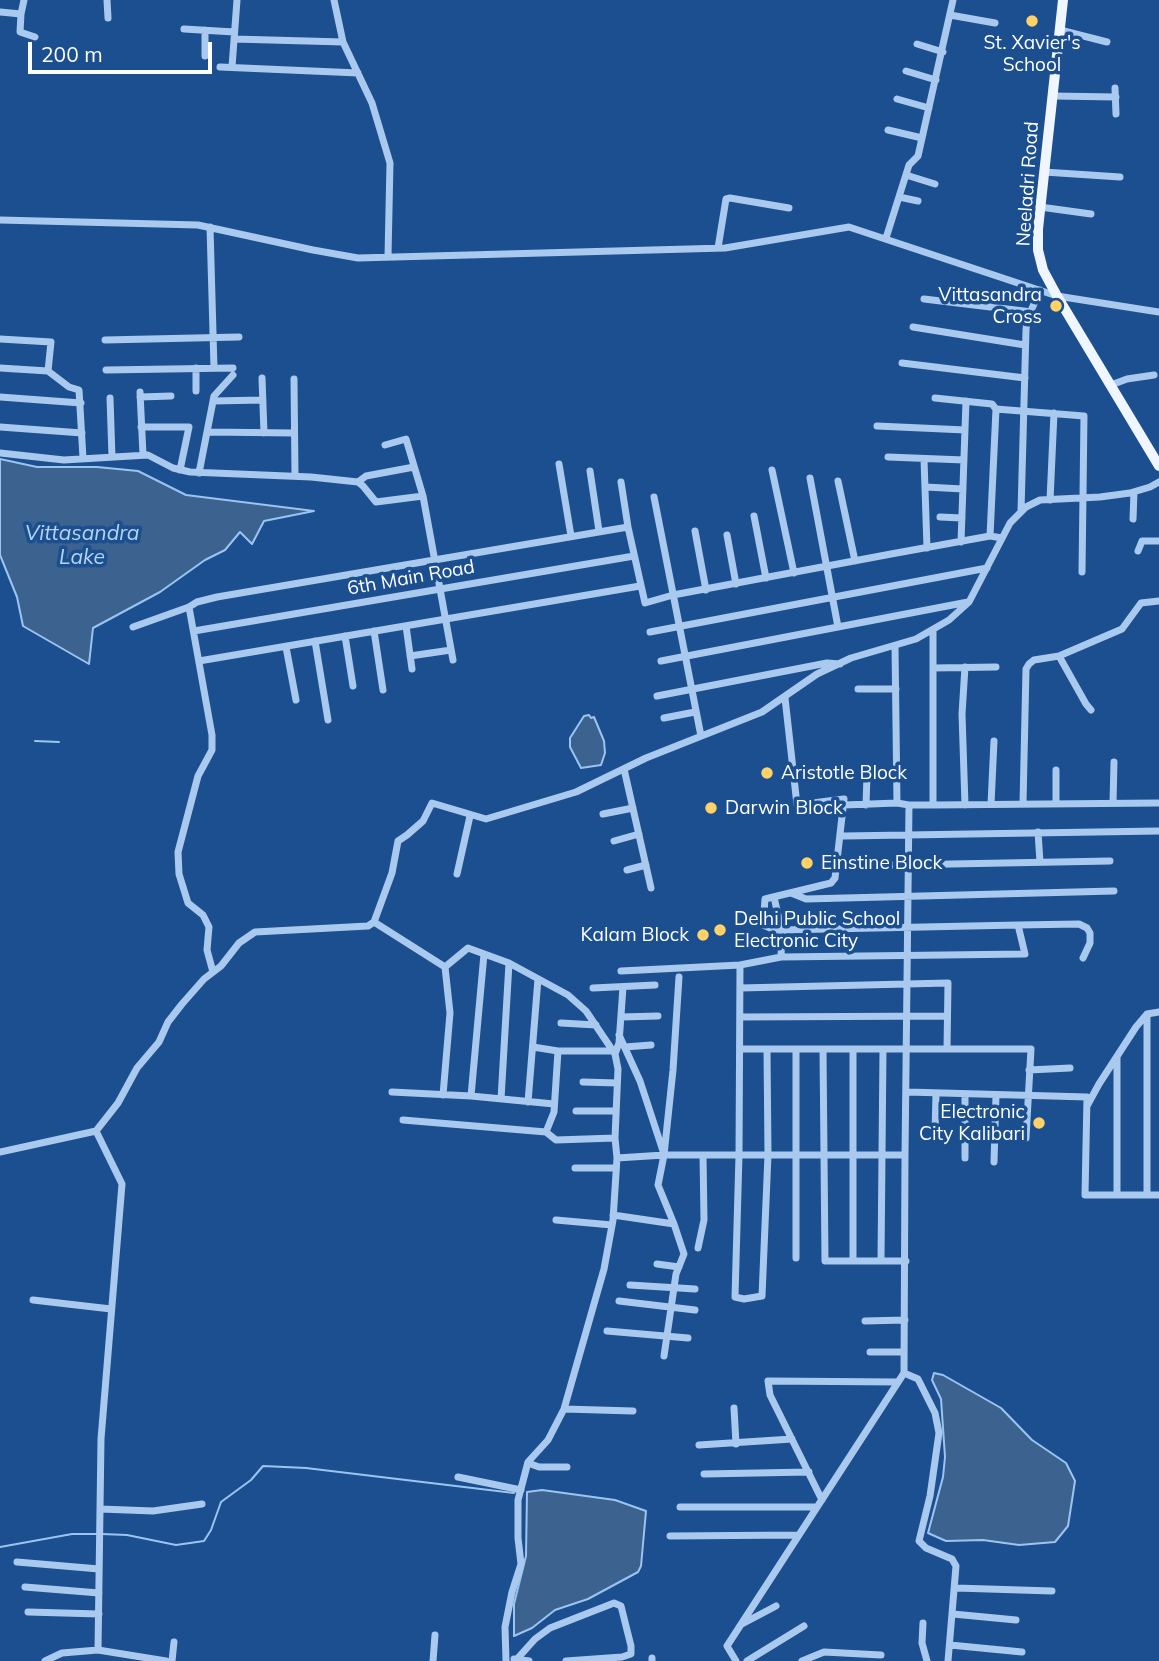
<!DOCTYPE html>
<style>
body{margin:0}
#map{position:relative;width:1159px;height:1661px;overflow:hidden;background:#1b4f8f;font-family:Mulish,sans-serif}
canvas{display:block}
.scale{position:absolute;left:28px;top:42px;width:184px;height:32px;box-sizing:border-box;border:4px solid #fff;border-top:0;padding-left:9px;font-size:21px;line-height:24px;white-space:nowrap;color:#fff;-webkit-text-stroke:5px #1b4f8f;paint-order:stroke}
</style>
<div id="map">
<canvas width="1159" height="1661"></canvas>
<div class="scale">200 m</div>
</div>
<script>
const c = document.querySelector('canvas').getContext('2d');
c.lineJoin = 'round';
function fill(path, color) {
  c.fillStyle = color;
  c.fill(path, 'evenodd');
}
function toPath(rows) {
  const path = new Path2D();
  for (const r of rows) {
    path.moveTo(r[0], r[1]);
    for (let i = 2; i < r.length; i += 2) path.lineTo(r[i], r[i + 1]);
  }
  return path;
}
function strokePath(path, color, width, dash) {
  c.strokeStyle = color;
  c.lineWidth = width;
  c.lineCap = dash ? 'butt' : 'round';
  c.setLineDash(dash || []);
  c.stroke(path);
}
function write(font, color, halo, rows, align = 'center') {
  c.font = font + ' Mulish,sans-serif';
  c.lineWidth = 7;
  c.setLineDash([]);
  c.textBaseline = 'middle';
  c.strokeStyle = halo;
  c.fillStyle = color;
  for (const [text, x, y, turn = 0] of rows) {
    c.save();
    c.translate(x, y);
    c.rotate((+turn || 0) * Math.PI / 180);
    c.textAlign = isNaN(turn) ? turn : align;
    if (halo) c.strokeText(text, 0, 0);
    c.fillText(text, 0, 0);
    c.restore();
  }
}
const water = toPath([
 [0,459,37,467,97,467,138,471,186,495,314,511,264,521,252,544,240,532,225,550,205,560,160,592,93,628,89,664,23,626,17,597,0,555,0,459],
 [589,715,591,718,594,717,604,741,605,753,601,765,581,768,570,747,570,738,584,716,589,715],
 [934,1373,943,1375,1001,1408,1032,1440,1066,1463,1075,1481,1068,1526,1055,1542,1019,1545,983,1540,946,1541,928,1533,943,1477,945,1457,941,1399,932,1380,934,1373],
 [542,1490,615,1500,646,1511,641,1566,638,1572,588,1599,555,1610,532,1628,514,1636,514,1604,526,1556,527,1492,542,1490]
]);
fill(water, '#3c6290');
strokePath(water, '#9cc4f0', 2);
strokePath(toPath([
 [35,741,59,742],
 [102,1534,127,1535,176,1545,204,1541,211,1530,221,1502,251,1480,263,1466,306,1468,514,1493],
 [0,1547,72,1534,97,1534]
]), '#9cc4f0', 2);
strokePath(toPath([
 [107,0,108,18],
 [334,0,343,42,372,103,390,163,388,256],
 [0,12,21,14,24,0],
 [21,14,20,32,35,37],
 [950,15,995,23],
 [184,29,234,32],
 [1060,30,1107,42],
 [234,39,343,42],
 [917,44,943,52],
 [205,56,205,30],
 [220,67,358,73],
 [232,67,237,0],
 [906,71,936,80],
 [1115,88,1116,114],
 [1053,96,1116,97],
 [897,99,929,108],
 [888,130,922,138],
 [1044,172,1120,177],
 [906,175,935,184],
 [899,197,918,201],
 [1040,207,1091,214],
 [0,220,198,225,313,250,358,258,725,248,849,227,1057,296,1159,312],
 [210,227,214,368],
 [886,238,909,165,918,156,953,0],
 [718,248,726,199,730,198,789,208],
 [924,299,1032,312],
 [913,327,1025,345],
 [0,339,51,342,48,371],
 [105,340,239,337],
 [902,363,1025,378],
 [0,368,48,371,69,387,79,390,83,458],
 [196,368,196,391],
 [106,370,233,368],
 [262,378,264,433],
 [294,379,295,476],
 [1111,385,1127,379,1154,375],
 [140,392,143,455],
 [0,397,81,403],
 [140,397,171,396],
 [110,398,112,457],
 [935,398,992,404,996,409],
 [213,401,263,400],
 [877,426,965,430],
 [0,427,82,433],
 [141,427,189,427,180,470],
 [207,432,294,433],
 [385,445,406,439,423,496,453,660],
 [0,453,64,460,148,455,173,468,190,472,311,477,358,482,363,486,376,502,423,496],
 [888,457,964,460],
 [924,459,927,548],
 [559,464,571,536],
 [772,470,794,573],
 [590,471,599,531],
 [199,473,214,396,233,375],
 [810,478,838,627],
 [838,481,855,561],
 [358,482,366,476,414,467],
 [621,482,628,527,645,603,673,595,891,554,990,536,1002,538],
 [926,487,963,489],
 [654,497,701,736],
 [1050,500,1054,413],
 [1021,511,1026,330,1027,320,1040,290],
 [754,516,766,578],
 [940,517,962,518],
 [1133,519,1134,492],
 [695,531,706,590],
 [727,535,736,584],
 [990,536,996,409,1084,416,1082,572],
 [961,542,966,401],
 [1138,551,1142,541,1159,541],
 [406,626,412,669],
 [133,627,189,607],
 [194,631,634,556],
 [374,631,383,690],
 [650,632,987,568],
 [345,636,353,686],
 [315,641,328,720],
 [895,646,897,803],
 [286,647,296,700],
 [410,656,451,650],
 [1059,656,1086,704,1091,710],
 [199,661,640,586],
 [661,661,968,602],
 [933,668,996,667],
 [858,689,896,689],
 [657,696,827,663,840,664],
 [664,718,695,712],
 [624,769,651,888],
 [1113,803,1114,762],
 [991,804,994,741],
 [1023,804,1026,669,1029,664,1034,660,1059,656,1122,629,1141,603,1159,601],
 [1056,804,1056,770],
 [844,805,897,803,909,805],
 [866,805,867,775],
 [933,805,1159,803],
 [965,805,962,714,965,667],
 [603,814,633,808],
 [1038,832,1040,862],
 [844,836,1159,831],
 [614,841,639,834],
 [845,866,1110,861],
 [627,870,646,865],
 [457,874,470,816],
 [791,893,806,899,1114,891],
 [774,897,782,933],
 [374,922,445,967,450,1013,443,1095],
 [1018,925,1079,924,1087,928,1090,933,1090,943,1083,958],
 [781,930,1018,925,1025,954,781,957],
 [445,967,468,948,509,963,568,995,586,1011,615,1054,618,1069,615,1138,617,1158,613,1220,604,1269,564,1409,548,1440,528,1462,518,1500,518,1538,521,1564,512,1592,505,1627,506,1661],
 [621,971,740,965],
 [213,972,207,950,209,927,203,915,188,903,179,874,178,852,198,776,212,750,212,735,189,607,197,602,217,597,628,527],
 [593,988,655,985],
 [740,988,948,983,947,1049],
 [621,1017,658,1016],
 [740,1017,947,1016],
 [561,1023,596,1025],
 [619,1035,640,1081,663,1151],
 [533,1047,558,1051,613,1051],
 [625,1047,651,1045],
 [740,1049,1031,1049,1026,1138],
 [767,1049,768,1155,762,1296,744,1299,735,1297,739,1155,740,965,781,957,782,933,763,925,765,899,831,883,835,878,844,799,797,805,785,698],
 [823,1049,825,1261,906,1261],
 [853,1049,853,1261],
 [615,1054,619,1043,623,987],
 [1117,1057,1117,1195],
 [1029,1070,1070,1068],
 [583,1082,617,1083],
 [392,1092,471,1096,554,1104],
 [907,1092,1087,1097,1085,1195,1159,1195],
 [471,1096,484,954],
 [501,1099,509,963],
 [528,1102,538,979],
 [1087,1106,1099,1084,1136,1027,1147,1014,1159,1012],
 [576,1111,616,1111],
 [403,1120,546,1132,556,1140,615,1138],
 [96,1131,122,1184,101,1439,98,1650],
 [546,1132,554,1112,558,1051],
 [935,1133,936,1093],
 [0,1152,96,1131,118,1103,137,1068,159,1042,168,1022,182,1004,204,979,221,966,239,943,255,932,368,926,374,922,392,873,398,841,407,835,423,821,432,803,486,819,576,792,646,758,762,712,817,674,851,658,916,639,949,620,969,602,1010,523,1026,507,1040,500,1100,497,1130,493,1150,487,1159,482],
 [617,1158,664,1155,905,1155,909,805,933,805,933,630],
 [965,1158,965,1094],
 [994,1162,996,1095],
 [575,1168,616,1168],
 [1147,1195,1147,1014],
 [613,1215,674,1224,684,1254,676,1274,664,1356],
 [556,1220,612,1225],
 [674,1224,658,1185,664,1155,673,1070,679,977],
 [698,1248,704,1220,703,1155],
 [796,1258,796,1049],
 [881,1261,883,1049],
 [657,1264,679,1267],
 [630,1285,695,1289],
 [33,1300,111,1309],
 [619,1301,695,1310],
 [865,1321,905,1320],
 [607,1331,688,1338],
 [870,1352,904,1352],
 [904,1373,918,1379,935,1413,939,1433,930,1496,919,1541,926,1548,952,1559,956,1566,948,1661],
 [734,1408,736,1444],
 [564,1409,633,1411],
 [699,1445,792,1439],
 [528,1463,539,1467,567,1467],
 [704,1474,809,1472],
 [458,1477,521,1490],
 [822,1500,770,1395,768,1381,898,1382],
 [680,1507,817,1507],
 [100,1509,153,1511,202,1504],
 [670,1536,799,1535],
 [17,1562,99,1569],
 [25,1587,99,1593],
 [956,1588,1052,1591],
 [28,1612,99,1614],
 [953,1614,1016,1620],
 [923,1623,922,1643,927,1661],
 [742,1624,776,1606],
 [950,1645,1022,1652],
 [514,1659,529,1661],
 [517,1659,535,1639,550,1628,614,1603,621,1606,631,1646,631,1654,622,1657,566,1661],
 [45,1661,62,1653,98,1650,166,1661],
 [172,1661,174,1642],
 [433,1661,435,1635],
 [652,1661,652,1658],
 [736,1661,727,1646,904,1373,905,1155],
 [747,1661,804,1626],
 [802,1661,824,1652,881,1655]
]), '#a9c9ee', 7);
strokePath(toPath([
 [1063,0,1038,229,1038,250,1043,270,1057,296,1159,466]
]), '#f0f6ff', 10);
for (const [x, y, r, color] of [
 [1032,21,7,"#ffd166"],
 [1056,306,7,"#ffd166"],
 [767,773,7,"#ffd166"],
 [711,808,7,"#ffd166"],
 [807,863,7,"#ffd166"],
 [720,930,7,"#ffd166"],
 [703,935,7,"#ffd166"],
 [1039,1123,7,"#ffd166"]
]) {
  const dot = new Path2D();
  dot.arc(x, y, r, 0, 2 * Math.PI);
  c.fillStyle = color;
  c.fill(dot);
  strokePath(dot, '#1b4f8f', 2.5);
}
write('19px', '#fff', '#1b4f8f', [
 ["St. Xavier's",1032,43,"center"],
 ["School",1032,65,"center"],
 ["Vittasandra",1042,295,"right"],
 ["Cross",1042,317,"right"],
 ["Aristotle Block",781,773],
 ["Darwin Block",725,808],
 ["Einstine Block",821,863],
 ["Delhi Public School",734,919],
 ["Electronic City",734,941],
 ["Kalam Block",689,935,"right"],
 ["Electronic",1025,1112,"right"],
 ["City Kalibari",1025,1134,"right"]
], 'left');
write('19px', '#fff', '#1b4f8f', [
 ["Neeladri Road",1028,184,-86],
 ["6th Main Road",411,578,-10]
]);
write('italic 21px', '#b5d3f5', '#1b4f8f', [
 ["Vittasandra",82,534],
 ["Lake",82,558]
]);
</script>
